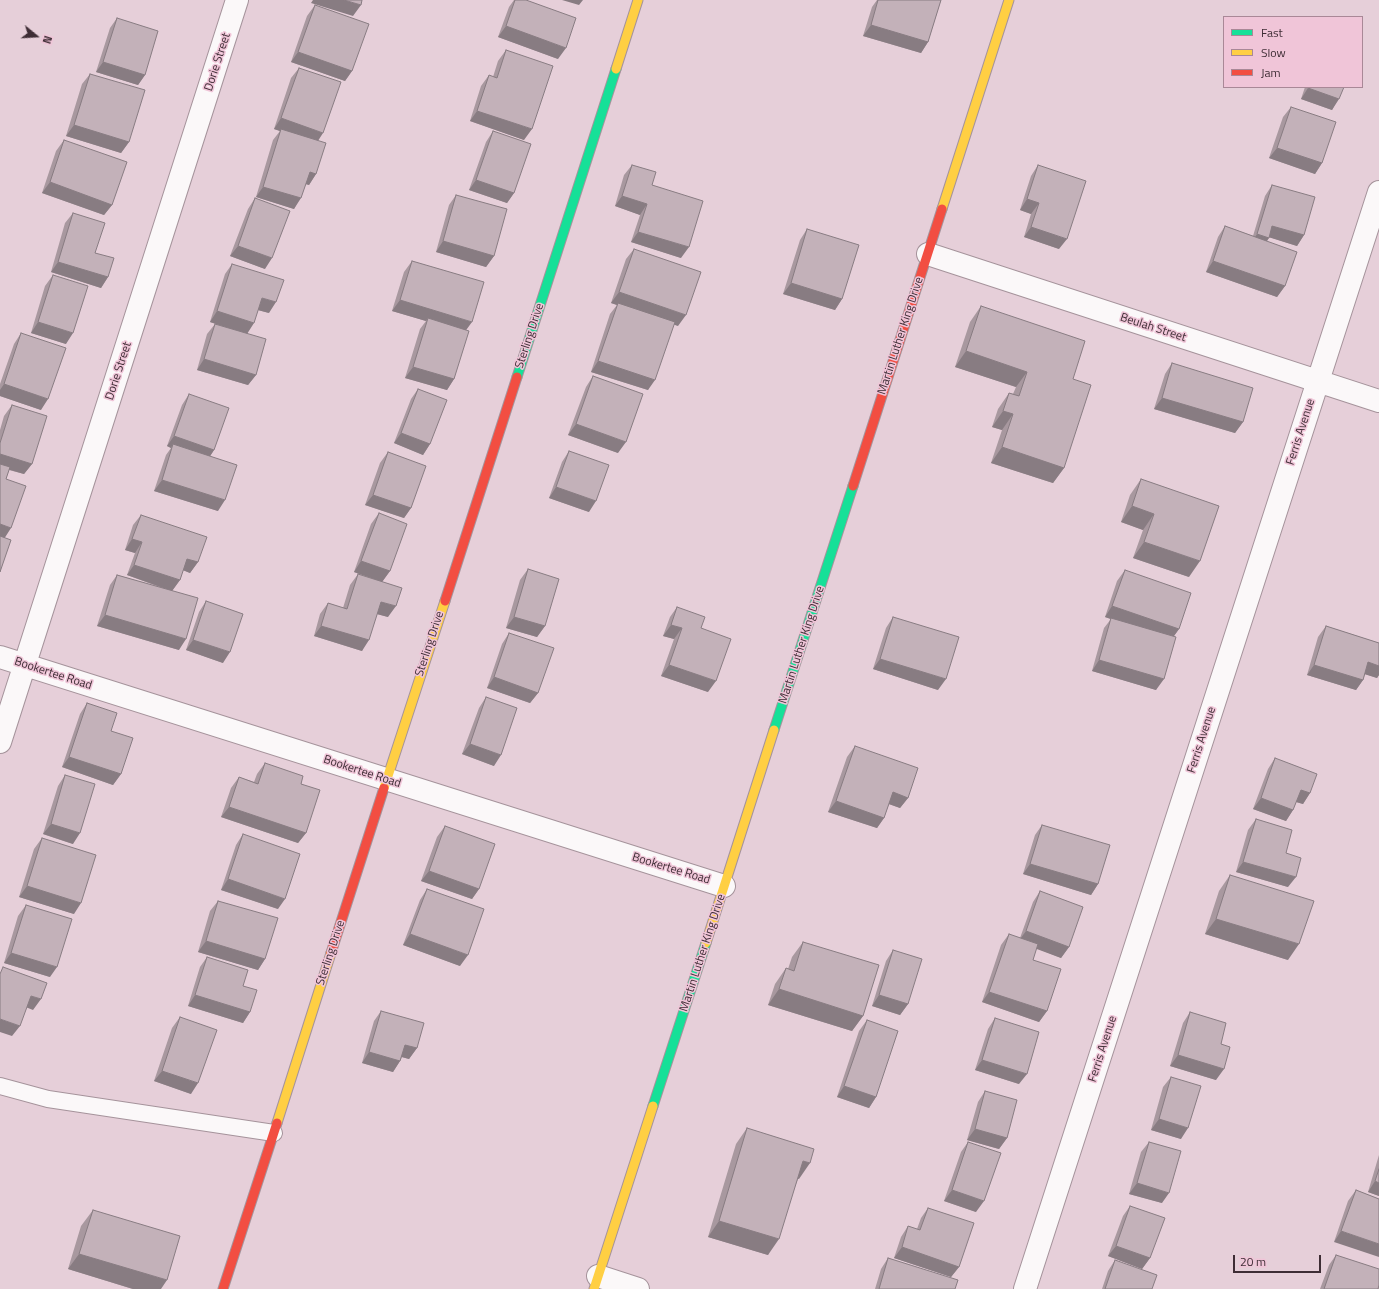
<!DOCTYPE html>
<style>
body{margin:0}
#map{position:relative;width:1379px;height:1289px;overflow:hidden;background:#e6cfd9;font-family:"Titillium Web",sans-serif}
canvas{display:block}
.legend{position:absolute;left:1223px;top:16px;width:140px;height:72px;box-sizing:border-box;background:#f0c5d8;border:1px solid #a98897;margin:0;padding:5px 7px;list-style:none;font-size:12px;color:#3e2d35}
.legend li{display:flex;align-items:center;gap:8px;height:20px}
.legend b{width:20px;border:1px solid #a98897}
.north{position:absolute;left:16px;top:16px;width:40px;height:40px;-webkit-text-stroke:3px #f0c5d8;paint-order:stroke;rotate:108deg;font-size:11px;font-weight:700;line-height:16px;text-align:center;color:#3e2d35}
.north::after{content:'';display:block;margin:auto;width:14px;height:18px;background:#3e2d35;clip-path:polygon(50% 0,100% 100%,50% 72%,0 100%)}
.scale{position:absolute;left:1233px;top:1255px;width:88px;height:18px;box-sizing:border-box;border:2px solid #3e2d35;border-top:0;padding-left:5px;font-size:12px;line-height:14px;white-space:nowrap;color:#3e2d35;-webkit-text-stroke:3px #f0c5d8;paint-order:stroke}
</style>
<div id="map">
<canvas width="1379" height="1289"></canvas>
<ul class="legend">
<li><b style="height:5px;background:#16e098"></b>Fast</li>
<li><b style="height:5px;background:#ffcf43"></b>Slow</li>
<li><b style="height:5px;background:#f24e42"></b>Jam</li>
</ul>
<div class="north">N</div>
<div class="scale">20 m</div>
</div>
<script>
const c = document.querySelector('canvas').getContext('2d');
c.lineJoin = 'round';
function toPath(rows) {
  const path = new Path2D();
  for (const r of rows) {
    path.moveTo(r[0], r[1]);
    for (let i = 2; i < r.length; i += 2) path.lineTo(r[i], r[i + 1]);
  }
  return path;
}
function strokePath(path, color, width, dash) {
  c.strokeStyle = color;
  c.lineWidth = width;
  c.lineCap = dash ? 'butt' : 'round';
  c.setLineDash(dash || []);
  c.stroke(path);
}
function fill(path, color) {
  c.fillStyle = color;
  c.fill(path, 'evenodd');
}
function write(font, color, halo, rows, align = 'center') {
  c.font = font + ' "Titillium Web",sans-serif';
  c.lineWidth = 3;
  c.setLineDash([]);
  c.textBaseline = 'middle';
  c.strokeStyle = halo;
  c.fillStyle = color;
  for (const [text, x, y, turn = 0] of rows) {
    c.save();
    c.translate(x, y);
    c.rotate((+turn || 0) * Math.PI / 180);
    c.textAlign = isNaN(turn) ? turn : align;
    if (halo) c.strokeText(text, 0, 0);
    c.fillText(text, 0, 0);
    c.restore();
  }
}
const lane = toPath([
 [0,1086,48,1099,274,1133]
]);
const street = toPath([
 [928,254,1379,401],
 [0,657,724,886],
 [0,742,237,0],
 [598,1276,638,1289],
 [1025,1289,1379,192]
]);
const fast = toPath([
 [517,377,616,69],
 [774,730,853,486],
 [653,1106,706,943]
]);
const slow = toPath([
 [616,69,638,0],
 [942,209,1009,0],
 [384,788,445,601],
 [706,943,774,730],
 [277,1123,331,953],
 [594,1289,653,1106]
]);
const jam = toPath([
 [853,486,942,209],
 [445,601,517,377],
 [331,953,384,788],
 [223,1289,277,1123]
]);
strokePath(lane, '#a5939b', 18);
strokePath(street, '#a5939b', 24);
strokePath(fast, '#a5939b', 11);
strokePath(slow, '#a5939b', 11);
strokePath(jam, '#a5939b', 11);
strokePath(lane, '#fbf8f9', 16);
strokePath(street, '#fbf8f9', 22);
strokePath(fast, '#16e098', 9);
strokePath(slow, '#ffcf43', 9);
strokePath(jam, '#f24e42', 9);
fill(toPath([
 [514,0,526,0,558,59,498,37,509,7],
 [877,0,941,0,928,42,921,53,863,36,872,7],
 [315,5,352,71,345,81,291,62,307,16],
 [117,18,145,75,138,85,96,72,110,28],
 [506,50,524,140,470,121,481,86,489,75,493,77,498,61],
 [299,68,318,141,316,174,309,185,306,184,294,209,256,197,273,140,280,131,274,129,291,78],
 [90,74,129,142,121,153,66,136,82,84],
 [1305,87,1344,87,1332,110,1301,99],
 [1291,107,1322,163,1315,174,1269,158,1283,117],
 [493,131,514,193,507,203,469,190,486,142],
 [64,140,112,205,104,215,42,193,56,151],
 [632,165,681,258,631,242,640,215,615,206,624,175],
 [1038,165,1059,249,1024,237,1031,214,1020,210,1031,176],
 [1272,185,1304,235,1297,246,1269,237,1267,241,1285,286,1277,297,1206,272,1218,237,1225,226,1253,236,1265,196],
 [456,195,494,256,486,267,436,252,449,205],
 [255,198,265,269,230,256,248,209],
 [73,213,95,253,108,277,101,288,51,272,65,223],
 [807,229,842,299,835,310,783,294,800,240],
 [634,249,678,326,674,324,648,390,591,372,610,314,617,305,611,303,626,259],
 [412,261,466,330,454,379,447,390,405,378,420,329,426,321,392,311,404,272],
 [232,264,269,313,258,310,247,333,256,375,248,385,197,370,207,334,215,324,216,324,210,322,225,274],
 [53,275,66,344,31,333,45,286],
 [981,306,1073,379,1064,468,1053,483,991,463,1002,430,992,427,998,409,1009,393,1013,394,1016,387,955,367,970,322],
 [21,333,41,410,0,396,0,384,14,344],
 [1172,363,1243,422,1235,433,1154,409,1165,374],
 [593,376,618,453,568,435,586,387],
 [418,389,430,444,423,455,394,443,411,399],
 [189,394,214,450,210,456,218,511,154,491,166,455,171,448,167,446,182,405],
 [12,405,32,464,24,474,9,470,6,479,5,537,0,572,0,430,4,416],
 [569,451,589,512,549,498,562,462],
 [388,452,411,508,404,518,365,505,380,463],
 [1141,479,1189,577,1133,558,1143,530,1121,522,1130,495],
 [379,513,390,571,382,582,388,617,377,614,362,651,314,636,320,614,328,603,343,608,350,585,358,574,380,581,354,572,371,524],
 [141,515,198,562,190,573,183,570,180,580,172,591,179,650,97,626,110,585,117,575,162,588,127,575,135,553,125,550,133,525],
 [528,569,545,626,537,637,506,628,520,580],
 [1125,570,1179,629,1174,636,1156,690,1092,671,1104,628,1111,619,1105,617,1117,581],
 [206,601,223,663,186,650,199,612],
 [677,607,708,692,661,676,674,639,663,636,670,617],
 [893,617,938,690,873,669,886,628],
 [1326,626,1379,643,1379,675,1377,678,1365,674,1363,680,1356,690,1307,675,1318,637],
 [509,633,538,693,530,703,487,688,502,644],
 [486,697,494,766,462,754,479,708],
 [87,703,111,731,121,774,113,785,62,767,80,714],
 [855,746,908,798,900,808,889,804,884,818,877,828,828,812,847,757],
 [1275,758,1310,793,1303,804,1296,802,1293,810,1286,821,1253,809,1268,769],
 [265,763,301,784,306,833,298,843,221,817,231,788,239,777,254,782,257,774],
 [65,775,73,844,43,834,58,786],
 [1256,819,1286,853,1288,887,1236,872,1248,830],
 [1042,825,1098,884,1091,895,1023,874,1035,835],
 [445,826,479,889,472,899,421,881,437,837],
 [243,834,278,909,221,890,236,845],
 [42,838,74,914,19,897,34,849],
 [1230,875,1288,960,1205,934,1219,891],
 [427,889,460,966,403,945,420,900],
 [1040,891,1069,947,1061,958,1036,948,1033,960,1047,1011,1039,1022,982,1002,1001,945,1009,934,1020,938,1033,902],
 [218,901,265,959,258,970,198,952,210,911],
 [26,905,50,977,4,963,18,916],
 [803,942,863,1016,852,1031,768,1005,775,984,786,968,788,969,792,957],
 [893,950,908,1004,900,1015,872,1006,886,961],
 [207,957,243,986,250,1012,243,1023,188,1006,200,967],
 [381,1011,417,1048,409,1059,402,1057,400,1061,393,1072,362,1063,374,1021],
 [1190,1012,1221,1044,1216,1080,1170,1066,1183,1023],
 [180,1017,191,1094,154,1081,172,1028],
 [995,1018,1019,1084,975,1070,988,1029],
 [867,1020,876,1097,869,1108,837,1097,859,1031],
 [1171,1077,1181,1139,1151,1130,1163,1087],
 [985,1091,1007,1138,999,1149,967,1140,978,1102],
 [747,1128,799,1179,798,1179,768,1255,708,1237,736,1144],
 [968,1142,976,1212,944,1201,961,1152],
 [1149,1142,1162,1203,1129,1194,1141,1152],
 [1379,1155,1379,1196,1368,1192],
 [1356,1190,1379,1199,1334,1242,1348,1201],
 [1130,1206,1150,1258,1142,1269,1108,1256,1123,1216],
 [928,1208,959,1267,951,1277,894,1258,901,1237,908,1226,917,1229,921,1218],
 [93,1210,161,1289,133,1289,68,1269,81,1226],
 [1336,1255,1379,1289,1320,1289,1329,1265],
 [888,1258,955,1289,875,1289,881,1269],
 [1115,1260,1152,1289,1102,1289,1108,1271]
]), '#a8989f');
fill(toPath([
 [313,0,344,0,361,5,353,16,311,3],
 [562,0,583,0,579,5],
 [871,25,928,42,921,53,863,36],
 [506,26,566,48,558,59,498,37],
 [298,52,352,71,345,81,291,62],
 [103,62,145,75,138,85,96,72],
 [1308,88,1339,99,1332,110,1301,99],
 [477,111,532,129,524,140,470,121],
 [281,118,323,133,316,144,281,129,280,131,274,129],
 [74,125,129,142,121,153,66,136],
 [1277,148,1322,163,1315,174,1269,158],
 [310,172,316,174,309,185,302,183],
 [476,180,514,193,507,203,469,190],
 [50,182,112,205,104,215,42,193],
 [263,187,301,198,294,209,256,197],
 [622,196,647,204,640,215,615,206],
 [1027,199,1039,203,1031,214,1020,210],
 [1272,226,1304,235,1297,246,1265,236],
 [1031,227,1067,239,1059,249,1024,237],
 [638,232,689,247,681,258,631,242],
 [1257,234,1269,238,1261,249,1250,245],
 [443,241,494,256,486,267,436,252],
 [238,246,272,258,265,269,230,256],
 [1213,261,1285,286,1277,297,1206,272],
 [58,262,108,277,101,288,51,272],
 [791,283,842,299,835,310,783,294],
 [619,292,686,315,678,326,617,305,618,303,617,305,611,303],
 [262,298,276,302,269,313,254,309],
 [400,300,472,322,464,333,428,318,426,321,392,311],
 [217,311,254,323,247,334,210,322],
 [38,322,73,333,66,344,31,333],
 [966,351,1027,372,1016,387,955,367],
 [204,359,256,375,248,385,197,370],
 [598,361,655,380,648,390,591,372],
 [413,367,454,379,447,390,405,378],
 [4,384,48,399,41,410,0,396,0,390],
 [1162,398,1243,422,1235,433,1154,409],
 [1003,411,1013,414,1002,430,992,427],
 [576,424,626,442,618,453,568,435],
 [401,433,430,444,423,455,394,443],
 [174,436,214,450,207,461,173,444,171,448,167,446],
 [1002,447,1064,468,1053,483,991,463],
 [0,454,32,464,24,474,0,467],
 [162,480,225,500,218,511,154,491],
 [556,487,596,501,589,512,549,498],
 [373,495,411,508,404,518,365,505],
 [1132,506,1154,514,1143,530,1121,522],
 [0,524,11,528,4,539,0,537],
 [132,539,142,542,135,553,125,550],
 [1144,542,1200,561,1189,577,1133,558],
 [187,559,198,562,190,573,180,569],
 [361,561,390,571,382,582,354,572],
 [134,565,180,580,172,591,127,575],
 [381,602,396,606,388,617,373,613],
 [1112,606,1179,629,1171,640,1105,617],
 [105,615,186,639,179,650,97,626],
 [514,617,545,626,537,637,506,628],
 [671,625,682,628,674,639,663,636],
 [321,626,369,640,362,651,314,636],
 [193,640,230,652,223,663,186,650],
 [880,659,946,679,938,690,873,669],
 [1099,660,1164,679,1156,690,1092,671],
 [1368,662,1379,666,1379,675,1377,678,1361,673],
 [669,665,716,681,708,692,661,676],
 [1314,665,1363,680,1356,690,1307,675],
 [494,677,538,693,530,703,487,688],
 [470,744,501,755,494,766,462,754],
 [69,757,121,774,113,785,62,767],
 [1301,790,1310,793,1303,804,1293,801],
 [893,792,908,798,900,808,886,803],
 [1261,798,1293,810,1286,821,1253,809],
 [836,801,884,818,877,828,828,812],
 [229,807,306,833,298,843,221,817],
 [51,824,80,833,73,844,43,834],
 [1243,862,1296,877,1288,887,1236,872],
 [1030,864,1098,884,1091,895,1023,874],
 [429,871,479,889,472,899,421,881],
 [228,879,285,899,278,909,221,890],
 [27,886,81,903,74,914,19,897],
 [1216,919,1299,944,1288,960,1205,934],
 [1026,931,1069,947,1061,958,1018,942],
 [410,934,468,955,460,966,403,945],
 [206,941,265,959,258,970,198,952],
 [11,953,57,967,50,977,4,963],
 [779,989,863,1016,852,1031,768,1005],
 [989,992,1047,1011,1039,1022,982,1002],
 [195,995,250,1012,243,1023,188,1006],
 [879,995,908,1004,900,1015,872,1006],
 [31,996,41,999,33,1010,23,1006],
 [0,1019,20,1026,12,1036,0,1032],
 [405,1045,417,1048,409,1059,398,1056],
 [369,1052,400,1061,393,1072,362,1063],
 [1178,1055,1224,1069,1216,1080,1170,1066],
 [982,1060,1027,1074,1019,1084,975,1070],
 [162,1071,198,1083,191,1094,154,1081],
 [844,1086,876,1097,869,1108,837,1097],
 [1159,1119,1188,1128,1181,1139,1151,1130],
 [975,1129,1007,1138,999,1149,967,1140],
 [803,1161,810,1163,799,1179,792,1177],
 [1375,1181,1379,1183,1379,1196,1368,1192],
 [1137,1183,1169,1193,1162,1203,1129,1194],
 [952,1190,984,1201,976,1212,944,1201],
 [719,1221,779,1239,768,1255,708,1237],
 [1341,1231,1379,1244,1379,1257,1334,1242],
 [1116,1246,1150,1258,1142,1269,1108,1256],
 [902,1247,959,1267,951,1277,894,1258],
 [79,1254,167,1280,161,1289,133,1289,68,1269]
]), '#887c82');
const building = toPath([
 [344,0,362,0,361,5,344,0],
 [515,0,526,0,576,18,566,48,506,26,515,0],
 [878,0,941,0,928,42,871,25,878,0],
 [315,5,369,24,352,71,298,52,315,5],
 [117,18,158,31,145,75,103,62,117,18],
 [506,50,553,66,532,129,477,111,489,75,497,78,506,50],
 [299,68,341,82,323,133,281,118,299,68],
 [90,74,145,90,129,142,74,125,90,74],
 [1308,87,1344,87,1339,99,1308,88,1308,87],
 [1291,107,1336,122,1322,163,1277,148,1291,107],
 [281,129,326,143,316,174,310,172,301,198,263,187,281,129],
 [493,131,531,144,514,193,476,180,493,131],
 [64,140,127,162,112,205,50,182,64,140],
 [632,165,656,172,652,185,703,201,689,247,638,232,647,204,622,196,632,165],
 [1038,165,1086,181,1067,239,1031,227,1039,203,1027,199,1038,165],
 [1272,185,1315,197,1304,235,1272,226,1269,238,1257,234,1272,185],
 [456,195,507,209,494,256,443,241,456,195],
 [255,198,290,211,272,258,238,246,255,198],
 [73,213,105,223,95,253,114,258,108,277,58,262,73,213],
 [1225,226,1297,252,1285,286,1213,261,1225,226],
 [807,229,859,245,842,299,791,283,807,229],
 [634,249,701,272,686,315,619,292,634,249],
 [412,261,484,282,472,322,400,300,412,261],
 [232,264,284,280,276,302,262,298,254,323,217,311,232,264],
 [53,275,88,286,73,333,38,322,53,275],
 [618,303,675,322,655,380,598,361,618,303],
 [981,306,1085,341,1073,379,1091,385,1064,468,1002,447,1013,414,1003,411,1009,393,1019,396,1027,372,966,351,981,306],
 [428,318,469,331,454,379,413,367,428,318],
 [215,324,266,339,256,375,204,359,215,324],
 [21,333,66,348,48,399,4,384,21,333],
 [1172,363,1253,388,1243,422,1162,398,1172,363],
 [593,376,643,394,626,442,576,424,593,376],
 [418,389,447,400,430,444,401,433,418,389],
 [189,394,229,408,214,450,174,436,189,394],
 [12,405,47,416,32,464,0,454,0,443,12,405],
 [173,444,237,465,225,500,162,480,173,444],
 [569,451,609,465,596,501,556,487,569,451],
 [388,452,426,466,411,508,373,495,388,452],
 [0,464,10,467,6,479,26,486,11,528,0,524,0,464],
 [1141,479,1219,506,1200,561,1144,542,1154,514,1132,506,1141,479],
 [379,513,407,524,390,571,361,561,379,513],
 [141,515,207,537,198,562,187,559,180,580,134,565,142,542,132,539,141,515],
 [0,536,11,540,0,572,0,536],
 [528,569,559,579,545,626,514,617,528,569],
 [1125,570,1191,593,1179,629,1112,606,1125,570],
 [358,574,402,588,396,606,381,602,369,640,321,626,328,603,347,609,358,574],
 [117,575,198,598,186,639,105,615,117,575],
 [206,601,243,614,230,652,193,640,206,601],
 [677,607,705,617,701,628,731,639,716,681,669,665,682,628,671,625,677,607],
 [893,617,959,637,946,679,880,659,893,617],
 [1111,618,1176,637,1164,679,1099,660,1111,618],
 [1326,626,1379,643,1379,666,1368,662,1363,680,1314,665,1326,626],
 [509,633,554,648,538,693,494,677,509,633],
 [486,697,517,708,501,755,470,744,486,697],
 [87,703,117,713,111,731,133,738,121,774,69,757,87,703],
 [855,746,918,768,908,798,893,792,884,818,836,801,855,746],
 [1275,758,1317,774,1310,793,1301,790,1293,810,1261,798,1275,758],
 [265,763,303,776,301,784,320,790,306,833,229,807,239,777,258,784,265,763],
 [65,775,95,784,80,833,51,824,65,775],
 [1256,819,1292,830,1286,853,1301,858,1296,877,1243,862,1256,819],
 [1042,825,1110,845,1098,884,1030,864,1042,825],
 [445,826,495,844,479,889,429,871,445,826],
 [243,834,300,854,285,899,228,879,243,834],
 [42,838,96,855,81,903,27,886,42,838],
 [1230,875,1314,901,1299,944,1216,919,1230,875],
 [427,889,484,909,468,955,410,934,427,889],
 [1040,891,1083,907,1069,947,1026,931,1040,891],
 [218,901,278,918,265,959,206,941,218,901],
 [26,905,72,919,57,967,11,953,26,905],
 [1009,934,1038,944,1033,960,1061,969,1047,1011,989,992,1009,934],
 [803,942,879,965,863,1016,779,989,786,968,794,971,803,942],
 [893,950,922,959,908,1004,879,995,893,950],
 [207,957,248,970,243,986,257,990,250,1012,195,995,207,957],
 [3,967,47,983,41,999,31,996,20,1026,0,1019,0,974,3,967],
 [381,1011,424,1023,417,1048,405,1045,400,1061,369,1052,381,1011],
 [1190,1012,1226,1023,1221,1044,1230,1047,1224,1069,1178,1055,1190,1012],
 [180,1017,217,1030,198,1083,162,1071,180,1017],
 [995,1018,1039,1032,1027,1074,982,1060,995,1018],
 [867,1020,898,1031,876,1097,844,1086,867,1020],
 [1171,1077,1201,1086,1188,1128,1159,1119,1171,1077],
 [985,1091,1017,1100,1007,1138,975,1129,985,1091],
 [747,1128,814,1149,810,1163,803,1161,779,1239,719,1221,747,1128],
 [968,1142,1001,1153,984,1201,952,1190,968,1142],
 [1149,1142,1181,1151,1169,1193,1137,1183,1149,1142],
 [1379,1169,1379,1183,1375,1181,1379,1169],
 [1356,1190,1379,1199,1379,1244,1341,1231,1356,1190],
 [1130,1206,1165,1218,1150,1258,1116,1246,1130,1206],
 [928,1208,974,1223,959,1267,902,1247,908,1226,920,1230,928,1208],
 [93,1210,180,1236,167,1280,79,1254,93,1210],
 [1336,1255,1379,1269,1379,1285,1378,1289,1324,1289,1336,1255],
 [888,1258,958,1280,955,1289,879,1289,888,1258],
 [1115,1260,1157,1275,1152,1289,1105,1289,1115,1260]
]);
fill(building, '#c3b1b9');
strokePath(building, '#887c82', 1);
write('12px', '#3e2d35', '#f0c5d8', [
 ["Dorie Street",218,62,-72],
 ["Beulah Street",1153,328,18],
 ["Sterling Drive",530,336,-72],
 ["Martin Luther King Drive",901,336,-72],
 ["Dorie Street",119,371,-72],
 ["Ferris Avenue",1301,432,-72],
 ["Sterling Drive",430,644,-72],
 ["Martin Luther King Drive",802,645,-72],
 ["Bookertee Road",53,674,18],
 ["Ferris Avenue",1202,740,-72],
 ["Bookertee Road",362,772,18],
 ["Bookertee Road",671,869,17],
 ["Sterling Drive",331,953,-72],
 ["Martin Luther King Drive",703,953,-72],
 ["Ferris Avenue",1103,1049,-72]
]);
</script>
